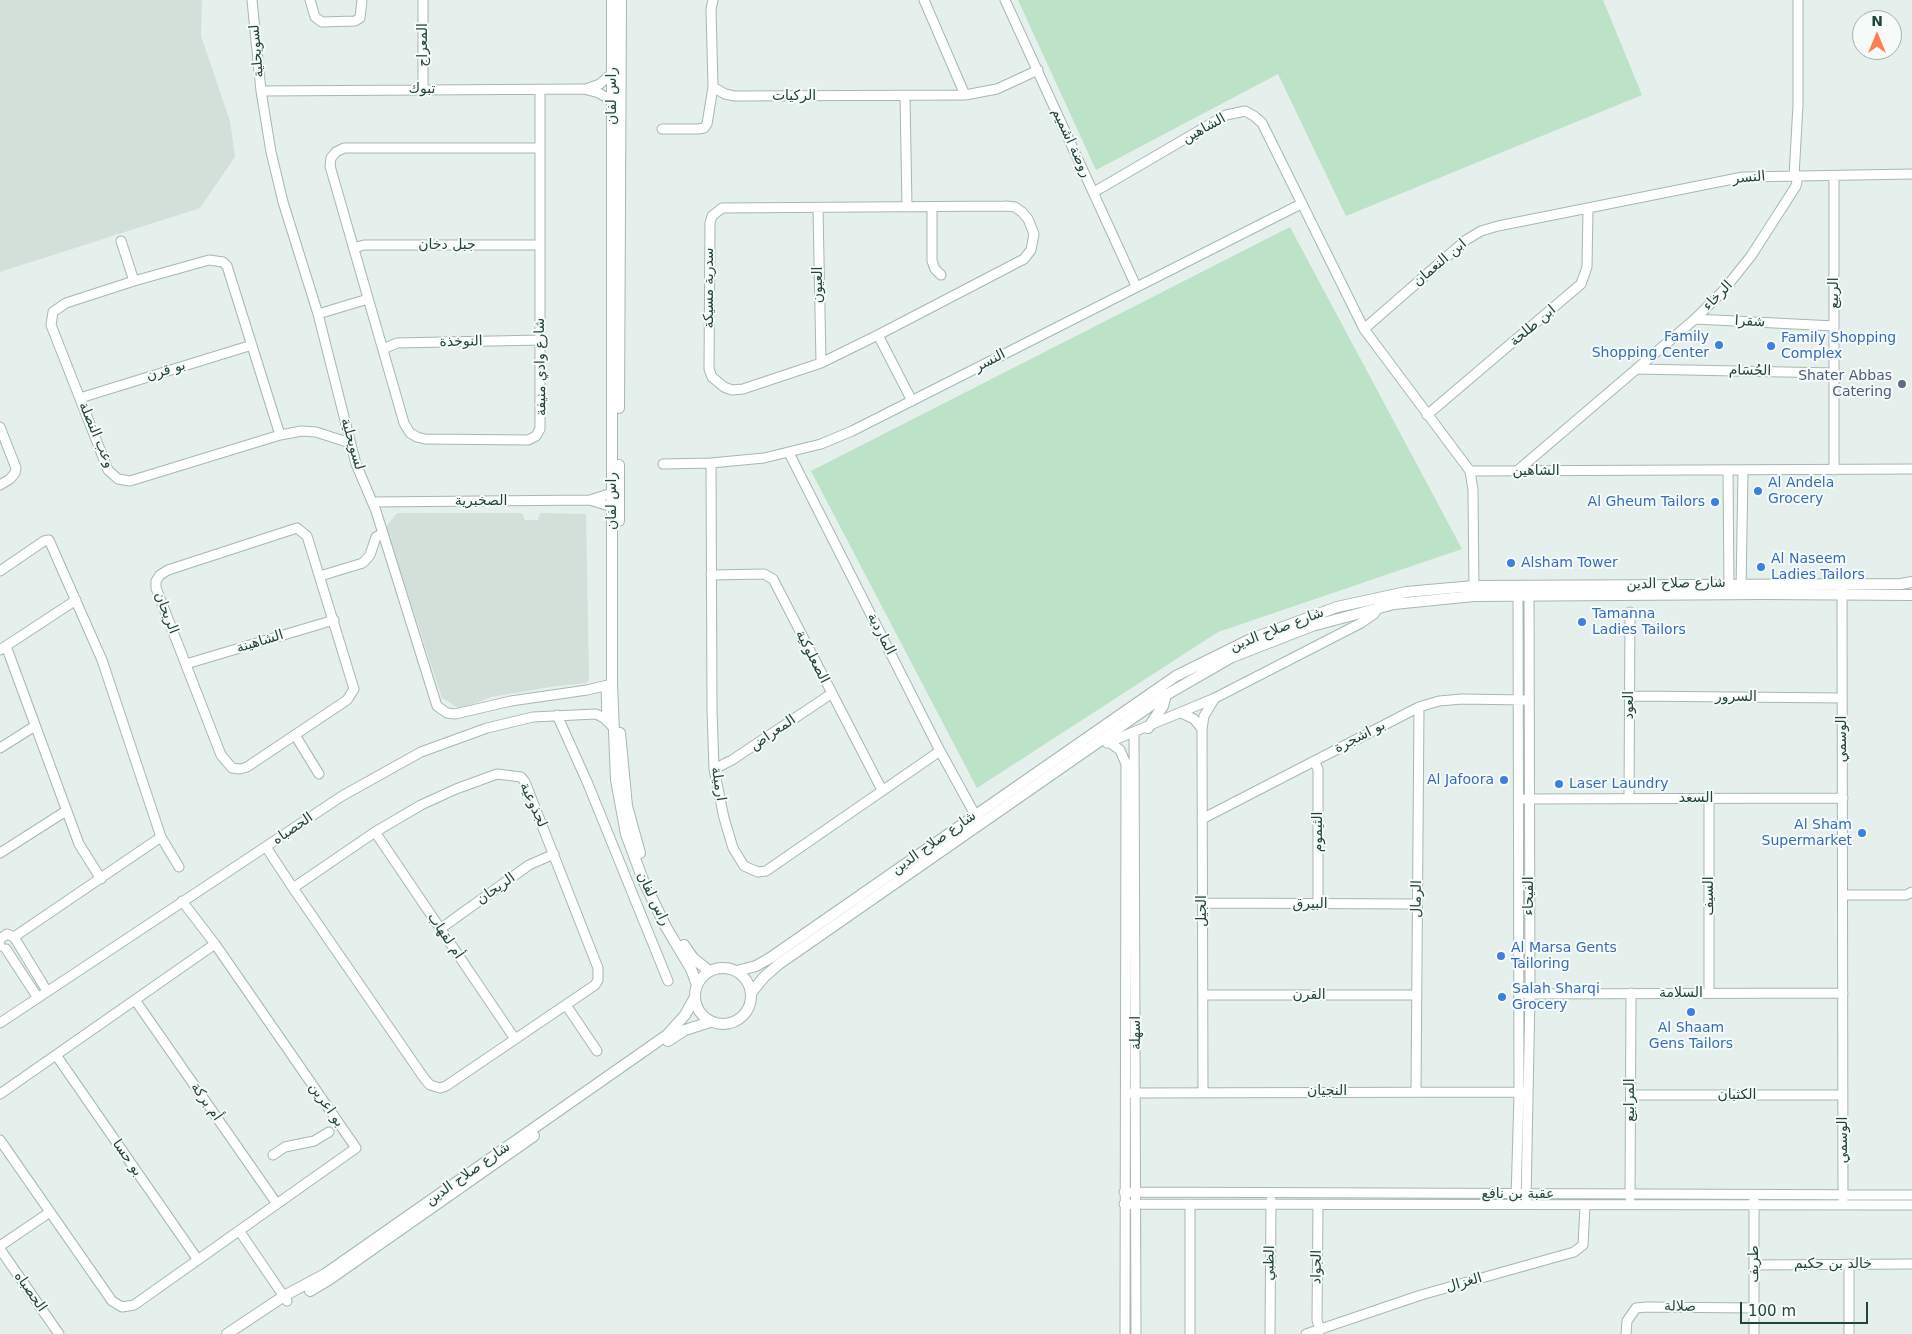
<!DOCTYPE html>
<meta charset="utf-8">
<style>
body{margin:0}
#map{position:relative;width:1912px;height:1334px;overflow:hidden;background:#e5efeb;font-family:"DejaVu Sans",sans-serif}
canvas{display:block}
.north{position:absolute;left:1852px;top:10px;width:50px;height:50px;box-sizing:border-box;background:#f6fbf9;border:1px solid #a1b2ad;border-radius:50%;rotate:0deg;font-size:14px;font-weight:700;line-height:20px;text-align:center;color:#21443b}
.north::after{content:'';display:block;margin:auto;width:18px;height:22px;background:#ff7f53;clip-path:polygon(50% 0,100% 100%,50% 72%,0 100%)}
.scale{position:absolute;left:1740px;top:1302px;width:128px;height:22px;box-sizing:border-box;border:2px solid #21443b;border-top:0;padding-left:6px;font-size:15px;line-height:18px;white-space:nowrap;color:#21443b;-webkit-text-stroke:4px #f6fbf9;paint-order:stroke}
</style>
<div id="map">
<canvas width="1912" height="1334"></canvas>
<div class="north">N</div>
<div class="scale">100 m</div>
</div>
<script>
const c = document.querySelector('canvas').getContext('2d');
c.lineJoin = 'round';
function fill(path, color) {
  c.fillStyle = color;
  c.fill(path, 'evenodd');
}
function toPath(rows) {
  const path = new Path2D();
  for (const r of rows) {
    if (r.length === 3) {
      path.moveTo(r[0] + r[2], r[1]);
      path.arc(r[0], r[1], r[2], 0, 2 * Math.PI);
      continue;
    }
    path.moveTo(r[0], r[1]);
    for (let i = 2; i < r.length; i += 2) path.lineTo(r[i], r[i + 1]);
  }
  return path;
}
function strokePath(path, color, width, dash) {
  c.strokeStyle = color;
  c.lineWidth = width;
  c.lineCap = dash ? 'butt' : 'round';
  c.setLineDash(dash || []);
  c.stroke(path);
}
function write(font, color, halo, rows, align = 'center') {
  c.font = font + ' "DejaVu Sans",Vazirmatn,sans-serif';
  c.lineWidth = 4;
  c.setLineDash([]);
  c.textBaseline = 'middle';
  c.strokeStyle = halo;
  c.fillStyle = color;
  for (const [text, x, y, turn = 0] of rows) {
    c.save();
    c.translate(x, y);
    c.rotate((+turn || 0) * Math.PI / 180);
    c.textAlign = isNaN(turn) ? turn : align;
    if (halo) c.strokeText(text, 0, 0);
    c.fillText(text, 0, 0);
    c.restore();
  }
}
fill(toPath([
 [0,0,202,0,201,36,230,121,235,157,200,208,0,272],
 [397,513,522,513,525,520,538,520,540,513,586,514,589,680,586,683,550,687,491,697,460,709,442,698,386,527]
]), '#d3e0da');
fill(toPath([
 [1018,0,1603,0,1642,95,1346,216,1278,74,1096,170],
 [1290,227,1462,549,1218,632,977,788,811,471]
]), '#bce2c7');
const minor = toPath([
 [252,0,261,91,271,152,283,202,318,314,356,464,376,511,437,706,447,713,455,714,511,701,587,690,612,684],
 [310,0,315,17,322,22,355,21,360,18,362,0],
 [924,0,965,95],
 [1005,0,1136,286],
 [713,87,725,94,735,96,965,95,997,89,1038,70],
 [423,89,423,0],
 [586,89,600,84,612,73],
 [261,91,584,89,599,93,612,101],
 [905,96,907,207],
 [662,129,698,129,704,128,707,124,713,87,711,9,713,0],
 [540,148,344,148,336,152,331,158,330,166,404,423,410,433,417,437,425,439,528,440,536,436,540,429,540,90],
 [1794,176,1798,105,1798,0],
 [1834,176,1834,470],
 [1094,192,1226,115,1245,111,1254,116,1262,123,1364,329,1470,471,1473,490,1474,593],
 [1006,206,1015,207,1022,212,1028,219,1034,234,1031,250,1024,259,878,335,821,363,743,389,732,390,724,387,712,377,709,369,710,223,712,216,722,208,1006,206],
 [932,207,932,261,935,269,941,275],
 [818,208,821,363],
 [121,241,134,281],
 [354,248,364,245,540,245],
 [318,314,368,299],
 [1695,319,1834,326],
 [1364,329,1466,240,1481,231,1498,226,1743,177,1912,174],
 [878,335,912,401],
 [383,349,397,343,541,340],
 [1637,369,1834,373],
 [80,398,252,345],
 [1427,415,1581,284,1587,267,1588,209],
 [0,427,16,468,15,473,10,479,0,485],
 [280,435,227,266,223,262,209,260,134,281,66,303,53,312,51,325,108,470,118,479,130,481,280,435,302,431,316,432,350,443],
 [789,453,940,751,978,820],
 [711,463,712,710,714,769,724,818,733,848,744,866,758,872,766,871,940,751],
 [663,464,711,463,764,458,821,444,852,431,1301,204],
 [1728,470,1729,590],
 [1470,471,1912,469],
 [1517,471,1695,319,1723,291,1751,256,1796,186,1798,176],
 [590,500,612,507],
 [372,502,590,500,612,493],
 [297,528,307,536,354,689,347,700,247,767,240,769,232,768,221,755,156,588,156,581,160,575,168,570,297,528],
 [0,571,44,541,49,540,102,660,161,837,179,867],
 [711,575,764,574,773,579,882,790],
 [320,576,363,563,370,555,376,537,382,534],
 [1842,587,1843,1199],
 [1741,591,1743,470],
 [6,646,79,844,101,879],
 [0,650,76,600],
 [186,664,334,620],
 [606,686,607,720],
 [1629,696,1842,698],
 [1181,713,1194,719,1202,729],
 [557,715,588,784,668,981],
 [1134,732,1136,1334],
 [295,735,319,774],
 [1109,742,1120,750,1126,764,1125,1334],
 [1107,743,1215,698,1361,623,1374,614,1379,606],
 [0,748,35,726],
 [1314,761,1318,769,1318,904],
 [714,769,732,760,831,694],
 [1629,798,1630,612],
 [1523,799,1843,798],
 [1202,819,1419,707,1439,701,1462,699,1524,700],
 [375,832,515,1039],
 [266,847,293,888,424,1078,430,1085,440,1088,446,1086,595,985,598,980,598,968,525,782,521,777,497,774,456,789,421,805,375,832,293,888],
 [0,853,66,811],
 [1843,895,1906,895,1912,892],
 [1202,903,1417,904],
 [440,929,529,865,554,854],
 [14,937,161,837],
 [0,939,7,934,14,937,47,991],
 [0,946,0,945],
 [6,949,38,998],
 [1709,993,1709,798],
 [1526,994,1843,993],
 [1203,995,1416,995],
 [135,1000,277,1204],
 [566,1005,597,1051],
 [0,1023,342,796,421,752,487,728,533,717,596,714,604,718,613,727],
 [56,1055,198,1260],
 [1416,1091,1419,707],
 [1203,1092,1202,729,1204,716,1215,698],
 [1131,1093,1523,1092],
 [0,1094,215,944],
 [1631,1095,1843,1095],
 [0,1140,112,1301,122,1307,134,1305,356,1148,215,944,182,901],
 [273,1155,285,1147,314,1141,329,1132],
 [1124,1192,1912,1195],
 [1630,1198,1631,993],
 [1516,1199,1519,1095,1518,589],
 [1754,1199,1754,1334],
 [1526,1200,1530,994,1529,588],
 [1124,1204,1912,1205],
 [1190,1204,1190,1334],
 [1318,1205,1317,1320,1320,1330],
 [240,1232,287,1301],
 [0,1246,50,1212],
 [0,1249,59,1334],
 [1754,1265,1912,1264],
 [1270,1334,1271,1200],
 [1306,1334,1421,1295,1574,1252,1583,1245,1585,1206],
 [1626,1334,1627,1321,1636,1308,1647,1307,1754,1308],
 [1849,1334,1849,1264]
]);
const tertiary = toPath([
 [612,0,612,684,616,780,626,834,643,880,666,927,691,969,697,985],
 [619,408,621,0],
 [619,521,619,465],
 [1148,728,1163,706,1166,694],
 [620,733,627,806,640,853],
 [684,945,693,958,709,971],
 [723,996,28],
 [737,971,756,966,770,958,1176,676,1251,639,1337,607,1406,592,1474,586,1901,584,1912,582],
 [751,993,764,977,779,964,1166,695,1232,657,1312,626,1394,604,1474,596,1763,594,1912,595],
 [668,1041,685,1030,710,1022],
 [310,1291,330,1279,534,1136],
 [227,1334,284,1296,325,1274,667,1035,685,1015,695,997]
]);
strokePath(minor, '#a6b8b3', 11);
strokePath(tertiary, '#a6b8b3', 12);
strokePath(minor, '#fff', 9);
strokePath(tertiary, '#fff', 10);
for (const [x, y, r, color] of [
 [1719,345,5,"#3f7fe0"],
 [1771,346,5,"#3f7fe0"],
 [1902,384,5,"#5c6f8a"],
 [1758,491,5,"#3f7fe0"],
 [1715,502,5,"#3f7fe0"],
 [1511,563,5,"#3f7fe0"],
 [1761,567,5,"#3f7fe0"],
 [1582,622,5,"#3f7fe0"],
 [1504,780,5,"#3f7fe0"],
 [1559,784,5,"#3f7fe0"],
 [1862,833,5,"#3f7fe0"],
 [1501,956,5,"#3f7fe0"],
 [1502,997,5,"#3f7fe0"],
 [1691,1012,5,"#3f7fe0"]
]) {
  const dot = new Path2D();
  dot.arc(x, y, r, 0, 2 * Math.PI);
  c.fillStyle = color;
  c.fill(dot);
  strokePath(dot, '#f6fbf9', 2);
}
write('14px', '#21443b', '#f6fbf9', [
 ["المعراج",423,45,-90],
 ["لسويحلية",257,51,-95],
 ["تبوك",422,89],
 ["راس لفان",612,96,-90],
 ["الركيات",794,96],
 ["الشاهين",1204,129,-29],
 ["روضة اشميم",1071,143,65],
 ["النسر",1749,178,-5],
 ["جبل دخان",447,245],
 ["ابن النعمان",1440,263,-40],
 ["العيون",818,285,-90],
 ["سدرية مسيكة",709,288,-90],
 ["الربيع",1834,293,-90],
 ["الرخاء",1718,296,-46],
 ["شقرا",1750,322,3],
 ["ابن طلحة",1533,326,-40],
 ["النوخذة",461,342,-1],
 ["النسر",990,361,-27],
 ["شارع وادي منيفة",541,367,-91],
 ["بو قرن",166,371,-17],
 ["الحُسَام",1750,371,1],
 ["وعب النصلة",96,435,67],
 ["لسويحلية",352,444,74],
 ["الشاهين",1536,471],
 ["الصخبرية",481,501],
 ["راس لفان",612,501,-90],
 ["شارع صلاح الدين",1676,584,-1],
 ["الريحان",166,613,69],
 ["شارع صلاح الدين",1277,630,-21],
 ["الماردية",881,634,63],
 ["الشاهينة",260,642,-17],
 ["الصعلوكية",812,657,63],
 ["السرور",1736,697],
 ["العود",1629,705,-90],
 ["المعراض",773,733,-34],
 ["بو اشجرة",1360,737,-27],
 ["الوسمي",1842,739,-90],
 ["ارميلة",718,784,81],
 ["السعد",1696,798],
 ["لجذوعية",533,805,66],
 ["الحصباه",293,829,-34],
 ["الثيموم",1318,832,-90],
 ["شارع صلاح الدين",934,843,-35],
 ["الريحان",496,889,-35],
 ["الفيحاء",1529,896,-90],
 ["السيف",1709,896,-90],
 ["راس لفان",653,899,64],
 ["الرمال",1417,899,-89],
 ["البيرق",1310,904],
 ["الجيل",1202,911,-90],
 ["أم لقهاب",445,936,56],
 ["السلامة",1681,993],
 ["القرن",1309,995],
 ["اسهلة",1136,1033,-90],
 ["النجيان",1327,1091],
 ["الكثبان",1737,1095],
 ["المرابيع",1630,1100,-90],
 ["أم بركة",206,1102,55],
 ["بو اعرين",326,1105,55],
 ["الوسمي",1843,1140,-90],
 ["بو حسا",127,1158,55],
 ["شارع صلاح الدين",468,1174,-35],
 ["عقبة بن نافع",1518,1194],
 ["الظبي",1270,1263,-89],
 ["طريف",1754,1264,-90],
 ["خالد بن حكيم",1833,1264],
 ["الجواد",1317,1267,-89],
 ["الغزال",1464,1283,-16],
 ["الحصباه",30,1292,55],
 ["صلالة",1680,1307,1]
]);
write('14px', '#366cbe', '#f6fbf9', [
 ["Family",1709,337,"right"],
 ["Shopping Center",1709,353,"right"],
 ["Family Shopping",1781,338],
 ["Complex",1781,354],
 ["Al Andela",1768,483],
 ["Grocery",1768,499],
 ["Al Gheum Tailors",1705,502,"right"],
 ["Al Naseem",1771,559],
 ["Ladies Tailors",1771,575],
 ["Alsham Tower",1521,563],
 ["Tamanna",1592,614],
 ["Ladies Tailors",1592,630],
 ["Al Jafoora",1494,780,"right"],
 ["Laser Laundry",1569,784],
 ["Al Sham",1852,825,"right"],
 ["Supermarket",1852,841,"right"],
 ["Al Marsa Gents",1511,948],
 ["Tailoring",1511,964],
 ["Salah Sharqi",1512,989],
 ["Grocery",1512,1005],
 ["Al Shaam",1691,1028,"center"],
 ["Gens Tailors",1691,1044,"center"]
], 'left');
write('14px', '#4e5e75', '#f6fbf9', [
 ["Shater Abbas",1892,376],
 ["Catering",1892,392]
], 'right');
</script>
